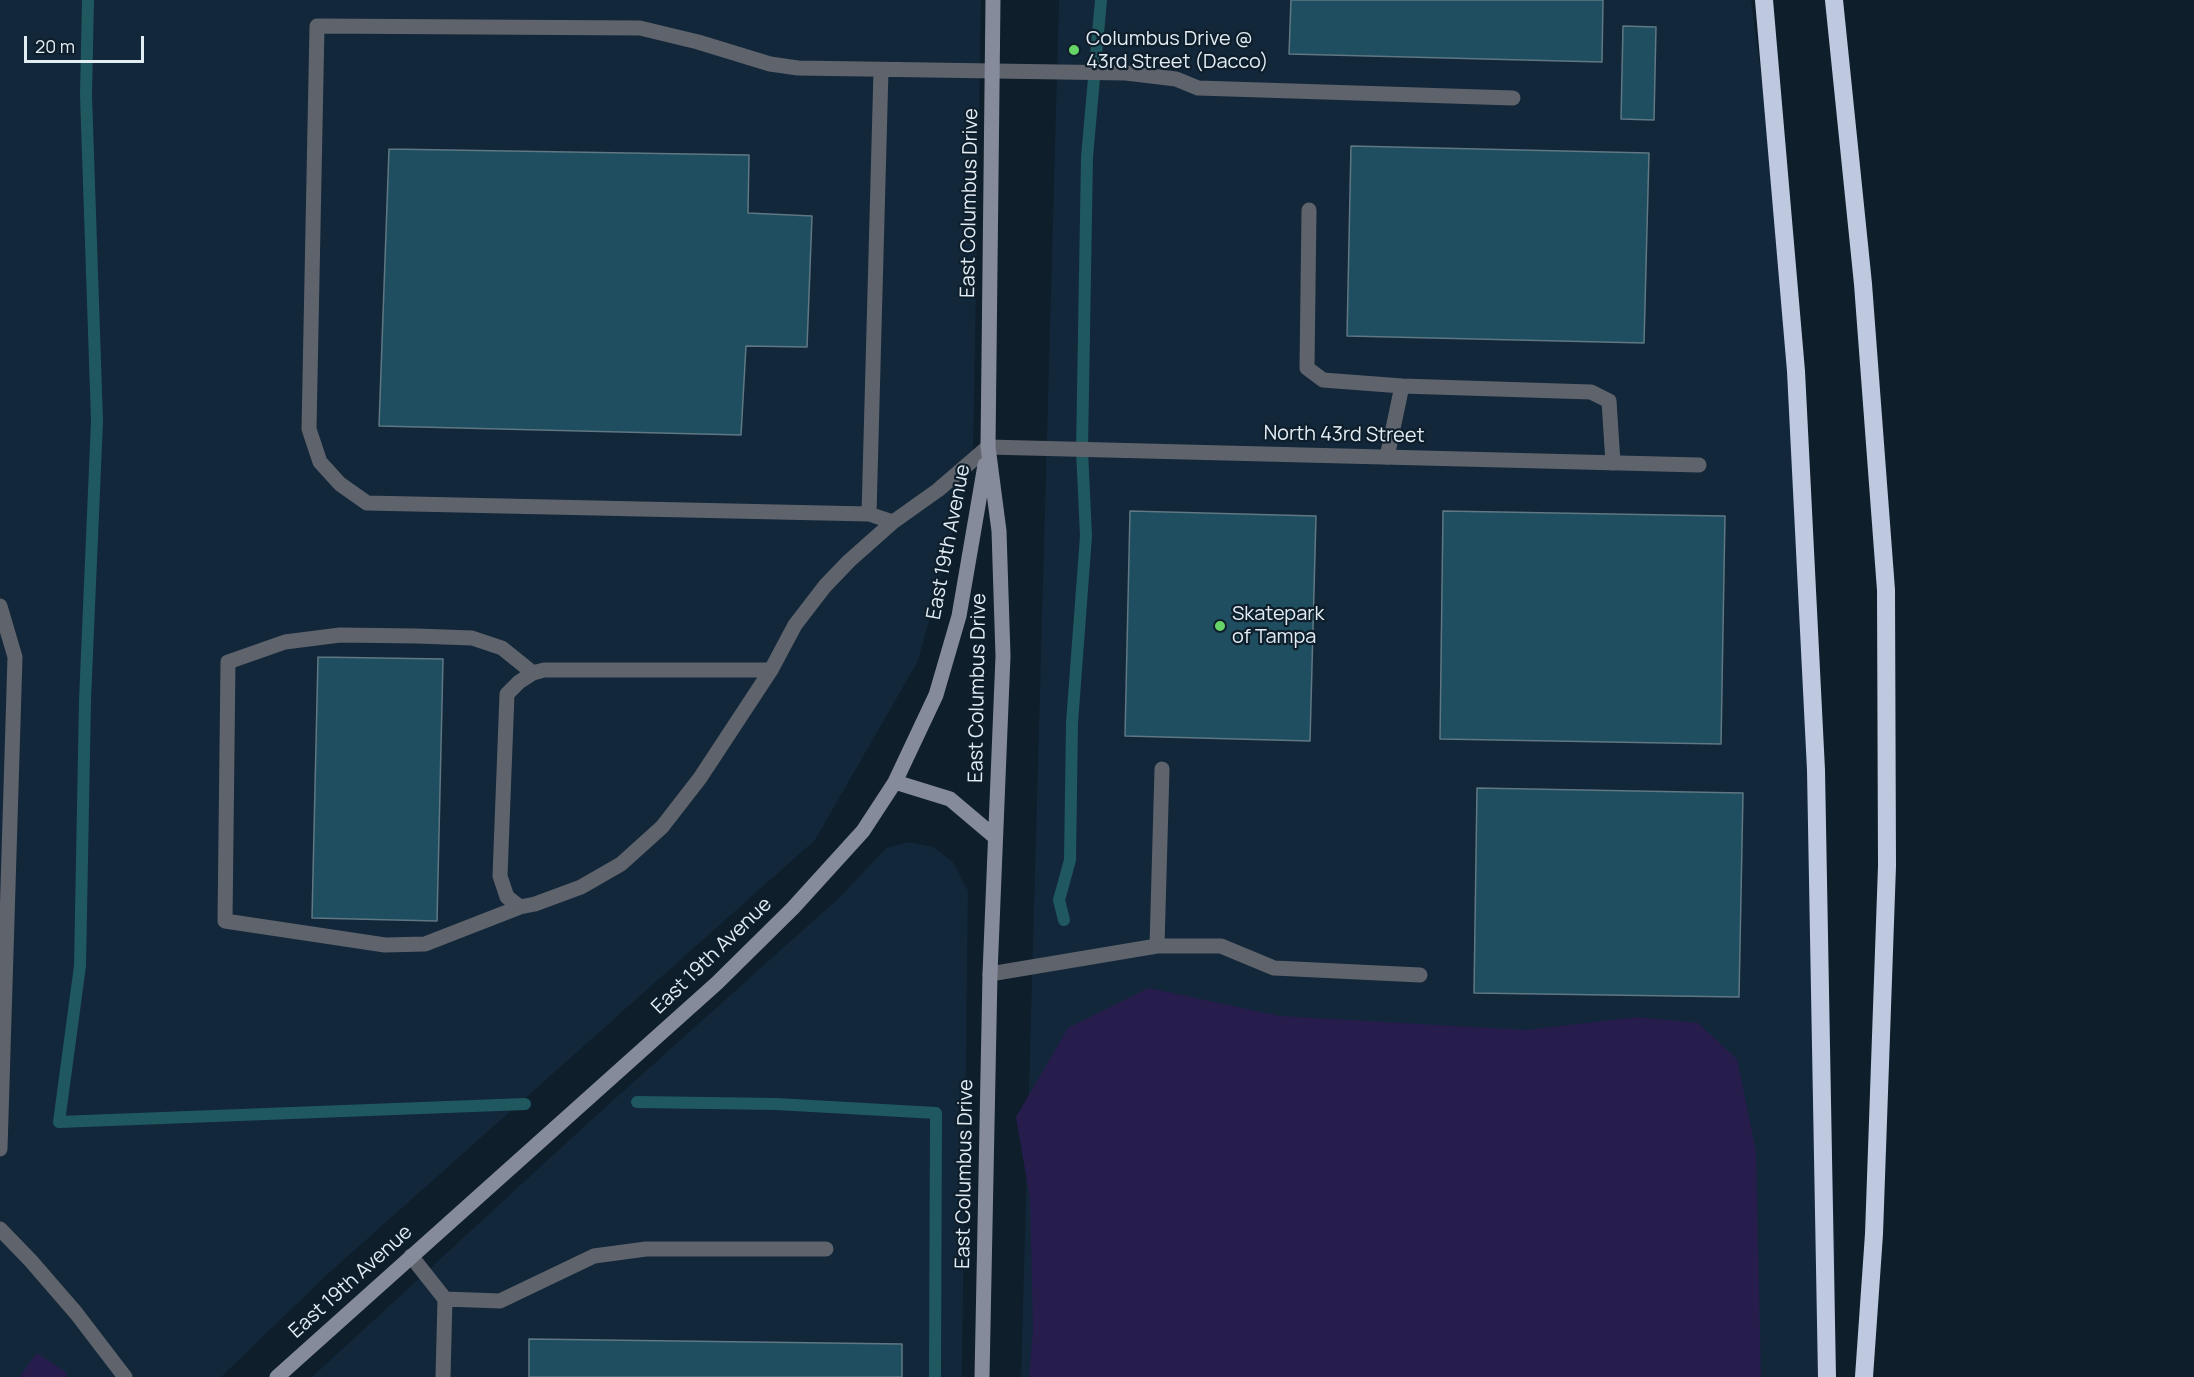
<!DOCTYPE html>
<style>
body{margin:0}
#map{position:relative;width:2194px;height:1377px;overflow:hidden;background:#0e1e2b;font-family:Manrope,sans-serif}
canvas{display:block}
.scale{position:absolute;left:24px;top:36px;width:120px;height:27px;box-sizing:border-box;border:3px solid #e2ecf5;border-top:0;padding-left:8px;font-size:18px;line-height:21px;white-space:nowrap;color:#e2ecf5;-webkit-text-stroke:4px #0e1e2b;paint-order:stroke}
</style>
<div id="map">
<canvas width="2194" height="1377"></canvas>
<div class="scale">20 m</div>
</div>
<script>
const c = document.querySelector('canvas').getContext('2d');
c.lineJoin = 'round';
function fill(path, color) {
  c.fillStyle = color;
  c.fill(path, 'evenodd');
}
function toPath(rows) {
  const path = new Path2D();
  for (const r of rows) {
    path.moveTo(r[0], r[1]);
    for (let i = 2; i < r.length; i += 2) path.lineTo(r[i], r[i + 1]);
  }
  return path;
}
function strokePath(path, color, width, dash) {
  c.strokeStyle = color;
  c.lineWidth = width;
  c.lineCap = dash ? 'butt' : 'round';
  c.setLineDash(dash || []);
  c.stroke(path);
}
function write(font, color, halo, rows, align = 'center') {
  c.font = font + ' Manrope,sans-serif';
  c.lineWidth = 4.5;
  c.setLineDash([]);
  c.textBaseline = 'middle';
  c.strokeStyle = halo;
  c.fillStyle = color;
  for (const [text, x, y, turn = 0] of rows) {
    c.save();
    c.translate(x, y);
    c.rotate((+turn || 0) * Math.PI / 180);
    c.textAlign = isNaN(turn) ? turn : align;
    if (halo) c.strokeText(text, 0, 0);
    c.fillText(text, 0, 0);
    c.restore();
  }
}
fill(toPath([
 [0,0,981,0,973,458,918,661,815,840,330,1272,221,1377,0,1377],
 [1059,0,1751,0,1800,363,1835,1238,1835,1377,1021,1377],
 [909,842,933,847,953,862,968,891,962,1377,312,1377,590,1121,841,896,886,848]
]), '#122739');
fill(toPath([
 [1149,988,1280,1016,1526,1030,1637,1017,1698,1023,1737,1059,1756,1151,1761,1377,1029,1377,1033,1330,1030,1199,1016,1117,1068,1028],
 [37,1353,67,1373,67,1377,19,1377]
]), '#261d4d');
strokePath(toPath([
 [88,0,86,95,97,421,85,700,80,966,59,1122,525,1104],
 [1064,920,1059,900,1070,860,1072,723,1086,536,1082,450,1087,157,1101,0],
 [637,1102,776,1104,936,1113,935,1377]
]), '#20585f', 12);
const building = toPath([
 [1291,0,1603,0,1602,62,1289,54,1291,0],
 [1623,26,1656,27,1654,120,1621,119,1623,26],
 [1351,146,1649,153,1644,343,1347,336,1351,146],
 [389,149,749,155,748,213,812,216,807,347,746,346,741,435,379,426,389,149],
 [1130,511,1316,516,1310,741,1125,736,1130,511],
 [1443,511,1725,516,1721,744,1440,739,1443,511],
 [318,657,443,659,437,921,312,918,318,657],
 [1477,788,1743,793,1739,997,1474,993,1477,788],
 [529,1339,902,1344,902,1377,529,1377,529,1339]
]);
fill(building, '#1f4e60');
strokePath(building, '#5f7883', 1.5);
strokePath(toPath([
 [1309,210,1307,368,1323,380,1402,386],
 [1387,457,1402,386,1591,392,1609,401,1613,463],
 [869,514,881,70],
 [893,522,869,514,367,503,340,484,320,462,309,429,317,26,640,28,698,42,770,64,798,68,1126,73,1176,79,1198,88,1513,98],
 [0,606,15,657,0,1149],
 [771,670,544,670,533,673,519,682,507,694,500,876,507,897,520,907,535,904,581,887,621,864,662,827,700,778,771,670,795,625,825,586,849,561,893,522,938,490,988,447],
 [520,907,425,944,385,945,225,921,228,662,285,642,340,635,416,636,472,638,502,648,533,673],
 [1157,946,1221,946,1274,968,1420,975],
 [990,974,1157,946,1162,769],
 [0,1229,31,1261,76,1313,125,1377],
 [411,1256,445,1299,443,1377],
 [445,1299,500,1301,594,1256,646,1249,826,1249]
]), '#5f636c', 15);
strokePath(toPath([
 [988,447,1699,465]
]), '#5f636c', 15);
strokePath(toPath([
 [895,782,950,799,995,837],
 [277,1377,717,983,793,908,863,831,895,782,936,695,959,616,985,465],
 [982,1377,990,974,1003,656,999,531,988,447,993,0]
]), '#858b9a', 15);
strokePath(toPath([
 [1764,0,1796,371,1816,770,1827,1377],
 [1834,0,1863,284,1886,590,1887,866,1874,1234,1864,1377]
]), '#bec8df', 18);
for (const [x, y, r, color] of [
 [1074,50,6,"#66d466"],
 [1220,626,6,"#66d466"]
]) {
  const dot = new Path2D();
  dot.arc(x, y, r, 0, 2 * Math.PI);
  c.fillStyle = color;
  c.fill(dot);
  strokePath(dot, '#0e1e2b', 2);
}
write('20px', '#e2ecf5', '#0e1e2b', [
 ["Columbus Drive @",1086,39],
 ["43rd Street (Dacco)",1086,62],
 ["Skatepark",1232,614],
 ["of Tampa",1232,637]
], 'left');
write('20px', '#e2ecf5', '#0e1e2b', [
 ["East Columbus Drive",970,203,-89],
 ["North 43rd Street",1344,435,1],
 ["East 19th Avenue",949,542,-79],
 ["East Columbus Drive",978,688,-89],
 ["East 19th Avenue",712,956,-44],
 ["East Columbus Drive",965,1174,-89],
 ["East 19th Avenue",351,1282,-42]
]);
</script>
